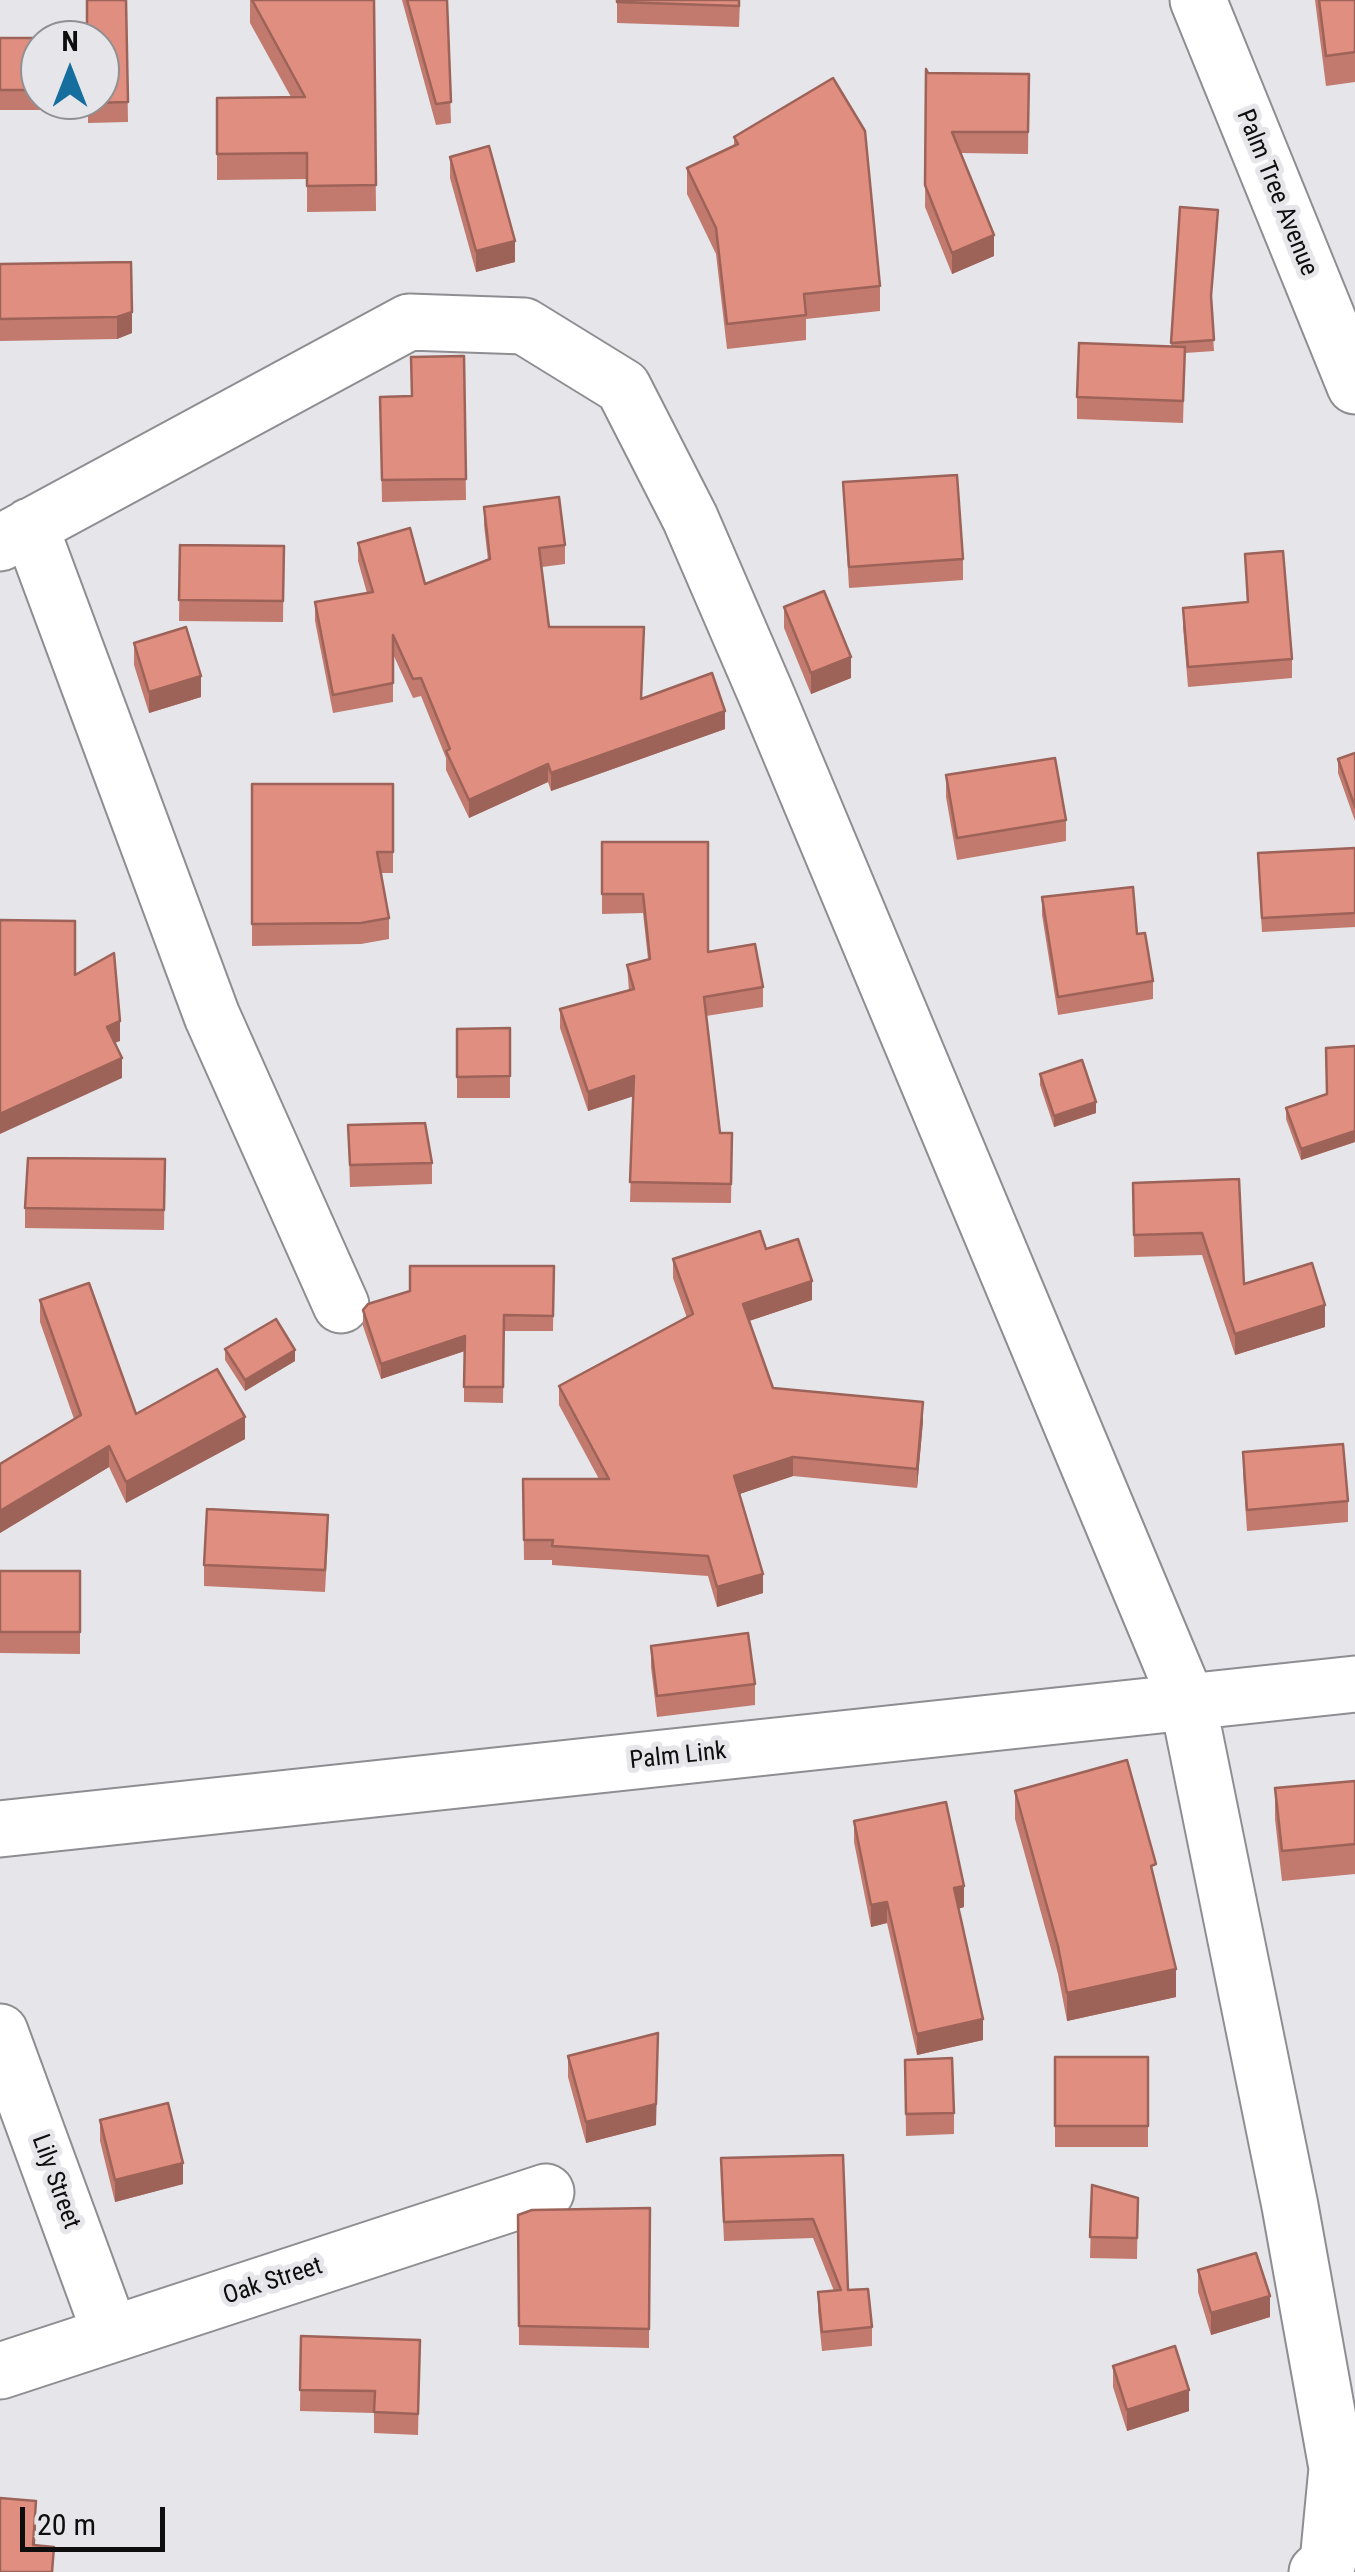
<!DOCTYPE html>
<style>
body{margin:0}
#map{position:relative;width:1355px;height:2572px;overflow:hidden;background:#e6e5ea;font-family:"Roboto Condensed",sans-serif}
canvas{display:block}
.north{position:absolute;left:20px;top:20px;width:100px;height:100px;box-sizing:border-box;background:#e6e5ea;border:2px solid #908f92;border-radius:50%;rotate:0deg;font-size:28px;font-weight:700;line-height:40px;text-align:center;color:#0e0e0f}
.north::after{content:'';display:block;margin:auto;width:35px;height:45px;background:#156e9d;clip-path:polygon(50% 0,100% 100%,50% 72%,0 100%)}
.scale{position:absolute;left:20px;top:2507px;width:145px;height:45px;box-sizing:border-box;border:5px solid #0e0e0f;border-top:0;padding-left:12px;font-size:30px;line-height:35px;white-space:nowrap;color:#0e0e0f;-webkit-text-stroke:8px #e6e5ea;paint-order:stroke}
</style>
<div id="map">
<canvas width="1355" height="2572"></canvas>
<div class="north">N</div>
<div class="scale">20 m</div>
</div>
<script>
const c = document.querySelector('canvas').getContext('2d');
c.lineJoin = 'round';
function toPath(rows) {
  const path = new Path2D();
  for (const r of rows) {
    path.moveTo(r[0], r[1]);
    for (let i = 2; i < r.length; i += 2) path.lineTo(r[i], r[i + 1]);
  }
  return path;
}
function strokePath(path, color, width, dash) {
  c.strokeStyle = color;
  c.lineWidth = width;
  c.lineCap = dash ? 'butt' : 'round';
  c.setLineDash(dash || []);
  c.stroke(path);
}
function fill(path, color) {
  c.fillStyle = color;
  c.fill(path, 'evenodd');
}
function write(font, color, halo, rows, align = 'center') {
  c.font = font + ' "Roboto Condensed",sans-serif';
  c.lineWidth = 10;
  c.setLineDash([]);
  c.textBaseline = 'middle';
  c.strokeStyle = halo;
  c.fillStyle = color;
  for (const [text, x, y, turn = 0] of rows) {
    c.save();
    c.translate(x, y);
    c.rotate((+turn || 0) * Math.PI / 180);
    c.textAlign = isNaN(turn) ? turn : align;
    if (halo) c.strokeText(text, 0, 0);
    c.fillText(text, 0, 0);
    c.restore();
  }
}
const minor = toPath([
 [1198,0,1355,386],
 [30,526,212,1016,341,1305],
 [0,543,409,322,524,326,623,387,690,518,766,694,1188,1703,1290,2206,1337,2468,1328,2562,1317,2572],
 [0,1829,1355,1684],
 [0,2032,110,2332],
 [0,2371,546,2192]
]);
strokePath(minor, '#8e8d92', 59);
strokePath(minor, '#fff', 55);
fill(toPath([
 [126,0,128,122,88,123,88,110,0,110,0,38,87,38],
 [40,40,100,100,40,100],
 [250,0,374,0,376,211,307,212,307,179,217,180,217,98,291,97,250,23],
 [402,0,447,0,451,123,436,125],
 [617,0,740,0,739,27,617,23],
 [1315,0,1355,0,1355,82,1326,86],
 [926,69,928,73,1029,74,1028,154,961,153,994,256,952,274,925,207],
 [734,137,880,286,880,311,806,319,806,340,727,349,716,254,687,194,687,168,734,146],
 [450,157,515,262,476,272,450,178],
 [1180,207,1218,221,1211,302,1214,351,1185,353,1183,423,1077,419,1077,397,1171,347],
 [131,262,132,333,117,339,0,341,0,264],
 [464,356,466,500,382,502,380,397,411,396],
 [843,482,963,559,963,580,849,588],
 [484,507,565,545,565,564,542,567,549,627,642,698,725,729,551,791,548,782,469,818,446,770,446,758,421,696,413,698,393,654,393,702,333,713,315,621,315,602,367,593,358,561,358,543,425,584,488,560,484,525],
 [180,545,284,546,283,622,179,621],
 [1245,554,1292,659,1292,678,1188,687,1183,627,1183,608,1247,602],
 [784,607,851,678,811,694,784,628],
 [134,643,201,697,149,713,134,665],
 [1355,753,1355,821,1338,773,1338,759],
 [946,775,1066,820,1066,841,957,860,946,797],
 [252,784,393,784,393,873,381,873,389,918,389,939,361,944,252,946],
 [602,842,708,952,763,987,763,1007,706,1016,720,1133,732,1133,731,1203,630,1202,633,1096,588,1111,560,1028,560,1009,629,991,627,965,648,959,643,913,602,914],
 [1355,848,1355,927,1262,932,1258,868],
 [1042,897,1153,981,1153,999,1058,1015,1042,915],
 [510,1028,510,1098,457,1098,457,1029],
 [1355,1046,1355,1142,1301,1160,1286,1119,1286,1108,1327,1094],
 [1040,1074,1096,1113,1054,1127,1040,1085],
 [348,1125,432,1163,432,1184,350,1187],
 [165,1159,164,1230,25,1228,25,1208],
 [1239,1179,1244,1284,1325,1327,1235,1355,1202,1255,1134,1257,1133,1183],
 [766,1249,812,1300,749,1321,773,1388,923,1421,917,1488,793,1476,739,1494,763,1593,717,1607,708,1576,552,1565,552,1560,524,1560,523,1479,599,1479,559,1405,559,1386,687,1318,673,1278,673,1259],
 [554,1266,553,1331,504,1331,503,1403,464,1402,464,1351,381,1379,363,1326,363,1310],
 [40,1300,136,1414,245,1439,126,1503,109,1467,0,1533,0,1464,74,1419,40,1322],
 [225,1349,295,1361,245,1391,225,1360],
 [1243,1452,1348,1501,1348,1522,1247,1531,1243,1473],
 [328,1536,325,1592,204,1586,204,1565],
 [0,1571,80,1571,80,1654,0,1653],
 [651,1646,755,1684,755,1705,657,1717,651,1667],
 [1355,1781,1355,1874,1282,1881,1275,1819,1275,1788],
 [1015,1791,1156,1885,1176,1997,1067,2021,1058,1974,1015,1819],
 [854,1821,964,1907,958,1909,983,2040,917,2055,887,1923,871,1927,854,1842],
 [568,2056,656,2125,586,2143,568,2077],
 [1055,2057,1148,2057,1148,2147,1055,2147],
 [905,2060,954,2113,954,2134,906,2136],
 [100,2120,183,2184,115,2202,100,2141],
 [843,2155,848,2290,872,2327,872,2346,822,2351,818,2311,818,2292,834,2291,813,2238,724,2241,721,2177],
 [1092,2185,1138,2198,1137,2259,1090,2258],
 [650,2208,649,2348,519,2345,518,2215],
 [1198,2270,1270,2317,1211,2335,1198,2292],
 [301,2336,420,2340,418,2435,374,2433,374,2413,300,2411],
 [1113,2366,1189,2411,1127,2431,1113,2387]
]), '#c17a6d');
fill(toPath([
 [994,235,994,256,952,274,952,253],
 [515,241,515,262,476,272,476,251],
 [132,312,132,333,117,339,117,317],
 [851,657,851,678,811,694,811,673],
 [201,676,201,697,149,713,149,692],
 [725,711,725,729,551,791,551,773],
 [548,764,548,782,469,818,469,800],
 [120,1021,120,1041,107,1046,107,1027],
 [122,1058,122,1078,0,1134,0,1114],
 [634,1076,634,1096,588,1111,588,1092],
 [1096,1102,1096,1113,1054,1127,1054,1116],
 [1355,1131,1355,1142,1301,1160,1301,1149],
 [812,1281,812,1300,743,1323,743,1304],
 [1325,1305,1325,1327,1235,1355,1235,1334],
 [465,1336,465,1351,381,1379,381,1364],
 [295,1350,295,1361,245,1391,245,1380],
 [923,1402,923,1421,917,1488,917,1469],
 [245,1417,245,1439,126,1503,126,1482],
 [109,1446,109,1467,0,1533,0,1511],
 [793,1457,793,1476,734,1496,734,1476],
 [763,1574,763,1593,717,1607,717,1587],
 [964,1886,964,1907,954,1910,954,1888],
 [887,1902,887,1923,871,1927,871,1905],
 [1176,1969,1176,1997,1067,2021,1067,1993],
 [983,2019,983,2040,917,2055,917,2034],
 [658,2054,656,2125,586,2143,586,2122],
 [183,2163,183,2184,115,2202,115,2180],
 [1270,2296,1270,2317,1211,2335,1211,2313],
 [1189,2390,1189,2411,1127,2431,1127,2410],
 [36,2501,36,2531,33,2572,33,2545]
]), '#9d6359');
const building = toPath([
 [87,0,126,0,128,102,88,103,88,100,100,100,100,40,40,40,40,90,0,90,0,38,87,38,87,0],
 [252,0,374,0,376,185,307,186,307,153,217,154,217,98,305,97,252,0],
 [407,0,447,0,451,102,436,104,407,0],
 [617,0,739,0,739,6,617,2,617,0],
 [1319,0,1355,0,1355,52,1326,56,1319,0],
 [926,69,928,73,1029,74,1028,132,952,132,994,235,952,253,925,185,926,69],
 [833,78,865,131,880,286,804,294,806,315,727,324,716,228,687,168,738,144,734,137,833,78],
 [489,146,515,241,476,251,450,157,489,146],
 [1180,207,1218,210,1211,296,1214,340,1171,343,1180,207],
 [131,262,132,312,117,317,0,319,0,264,131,262],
 [1079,343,1185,347,1183,401,1077,397,1079,343],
 [464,356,466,479,382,480,380,397,412,396,411,357,464,356],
 [957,475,963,559,849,567,843,482,957,475],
 [559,497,565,545,539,548,549,627,644,627,641,699,712,673,725,711,551,773,548,764,469,800,446,751,450,749,421,678,413,679,393,635,393,683,333,695,315,602,373,592,358,543,410,528,425,584,490,559,484,507,559,497],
 [180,545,284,546,283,601,179,600,180,545],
 [1283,551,1292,659,1188,667,1183,608,1248,602,1245,554,1283,551],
 [824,591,851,657,811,673,784,607,824,591],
 [186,627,201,676,149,692,134,643,186,627],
 [1355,753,1355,807,1338,759,1355,753],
 [1055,758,1066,820,957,838,946,775,1055,758],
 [252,784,393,784,393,852,377,852,389,918,361,923,252,924,252,784],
 [602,842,708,842,708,952,755,944,763,987,704,997,720,1133,732,1133,731,1184,630,1182,634,1076,588,1092,560,1009,634,989,627,965,650,959,643,894,602,894,602,842],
 [1355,848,1355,913,1262,918,1258,853,1355,848],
 [1133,887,1137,934,1145,933,1153,981,1058,997,1042,897,1133,887],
 [0,920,75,921,75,975,114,953,120,1021,107,1027,122,1058,0,1114,0,920],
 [510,1028,510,1076,457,1077,457,1029,510,1028],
 [1355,1046,1355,1131,1301,1149,1286,1108,1327,1094,1326,1048,1355,1046],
 [1082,1060,1096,1102,1054,1116,1040,1074,1082,1060],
 [425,1123,432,1163,350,1165,348,1125,425,1123],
 [28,1158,165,1159,164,1210,25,1208,28,1158],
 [1239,1179,1244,1284,1312,1263,1325,1305,1235,1334,1202,1233,1134,1235,1133,1183,1239,1179],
 [760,1231,766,1249,798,1239,812,1281,743,1304,773,1388,923,1402,917,1469,793,1457,734,1476,763,1574,717,1587,708,1556,552,1546,553,1540,524,1540,523,1479,609,1479,559,1386,693,1314,673,1259,760,1231],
 [410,1266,554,1266,553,1316,504,1315,503,1387,464,1387,465,1336,381,1364,363,1310,368,1304,410,1291,410,1266],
 [89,1283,136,1414,217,1369,245,1417,126,1482,109,1446,0,1511,0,1464,81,1415,40,1300,89,1283],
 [276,1319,295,1350,245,1380,225,1349,276,1319],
 [1343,1444,1348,1501,1247,1510,1243,1452,1343,1444],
 [207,1509,328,1515,325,1570,204,1565,207,1509],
 [0,1571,80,1571,80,1632,0,1632,0,1571],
 [748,1633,755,1684,657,1696,651,1646,748,1633],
 [1127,1760,1156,1864,1151,1866,1176,1969,1067,1993,1058,1946,1015,1791,1127,1760],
 [1355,1781,1355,1844,1282,1851,1275,1788,1355,1781],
 [946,1802,964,1886,954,1888,983,2019,917,2034,887,1902,871,1905,854,1821,946,1802],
 [658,2033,656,2104,586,2122,568,2056,658,2033],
 [1055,2057,1148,2057,1148,2126,1055,2126,1055,2057],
 [952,2058,954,2113,906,2114,905,2060,952,2058],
 [168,2103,183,2163,115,2180,100,2120,168,2103],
 [843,2155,848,2290,868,2289,872,2327,822,2332,818,2292,841,2290,813,2219,724,2222,721,2158,843,2155],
 [1092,2185,1138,2198,1137,2238,1090,2237,1092,2185],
 [650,2208,649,2329,519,2326,518,2215,532,2210,650,2208],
 [1256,2253,1270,2296,1211,2313,1198,2270,1256,2253],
 [301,2336,420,2340,418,2414,374,2412,375,2391,300,2390,301,2336],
 [1175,2346,1189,2390,1127,2410,1113,2366,1175,2346],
 [0,2498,36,2501,33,2545,54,2547,52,2572,0,2572,0,2498]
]);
fill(building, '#e08e7f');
strokePath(building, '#9d6359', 2.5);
write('25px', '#0e0e0f', '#e6e5ea', [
 ["Palm Tree Avenue",1276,193,68],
 ["Palm Link",678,1757,-6],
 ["Lily Street",55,2182,70],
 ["Oak Street",273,2282,-18]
]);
</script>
